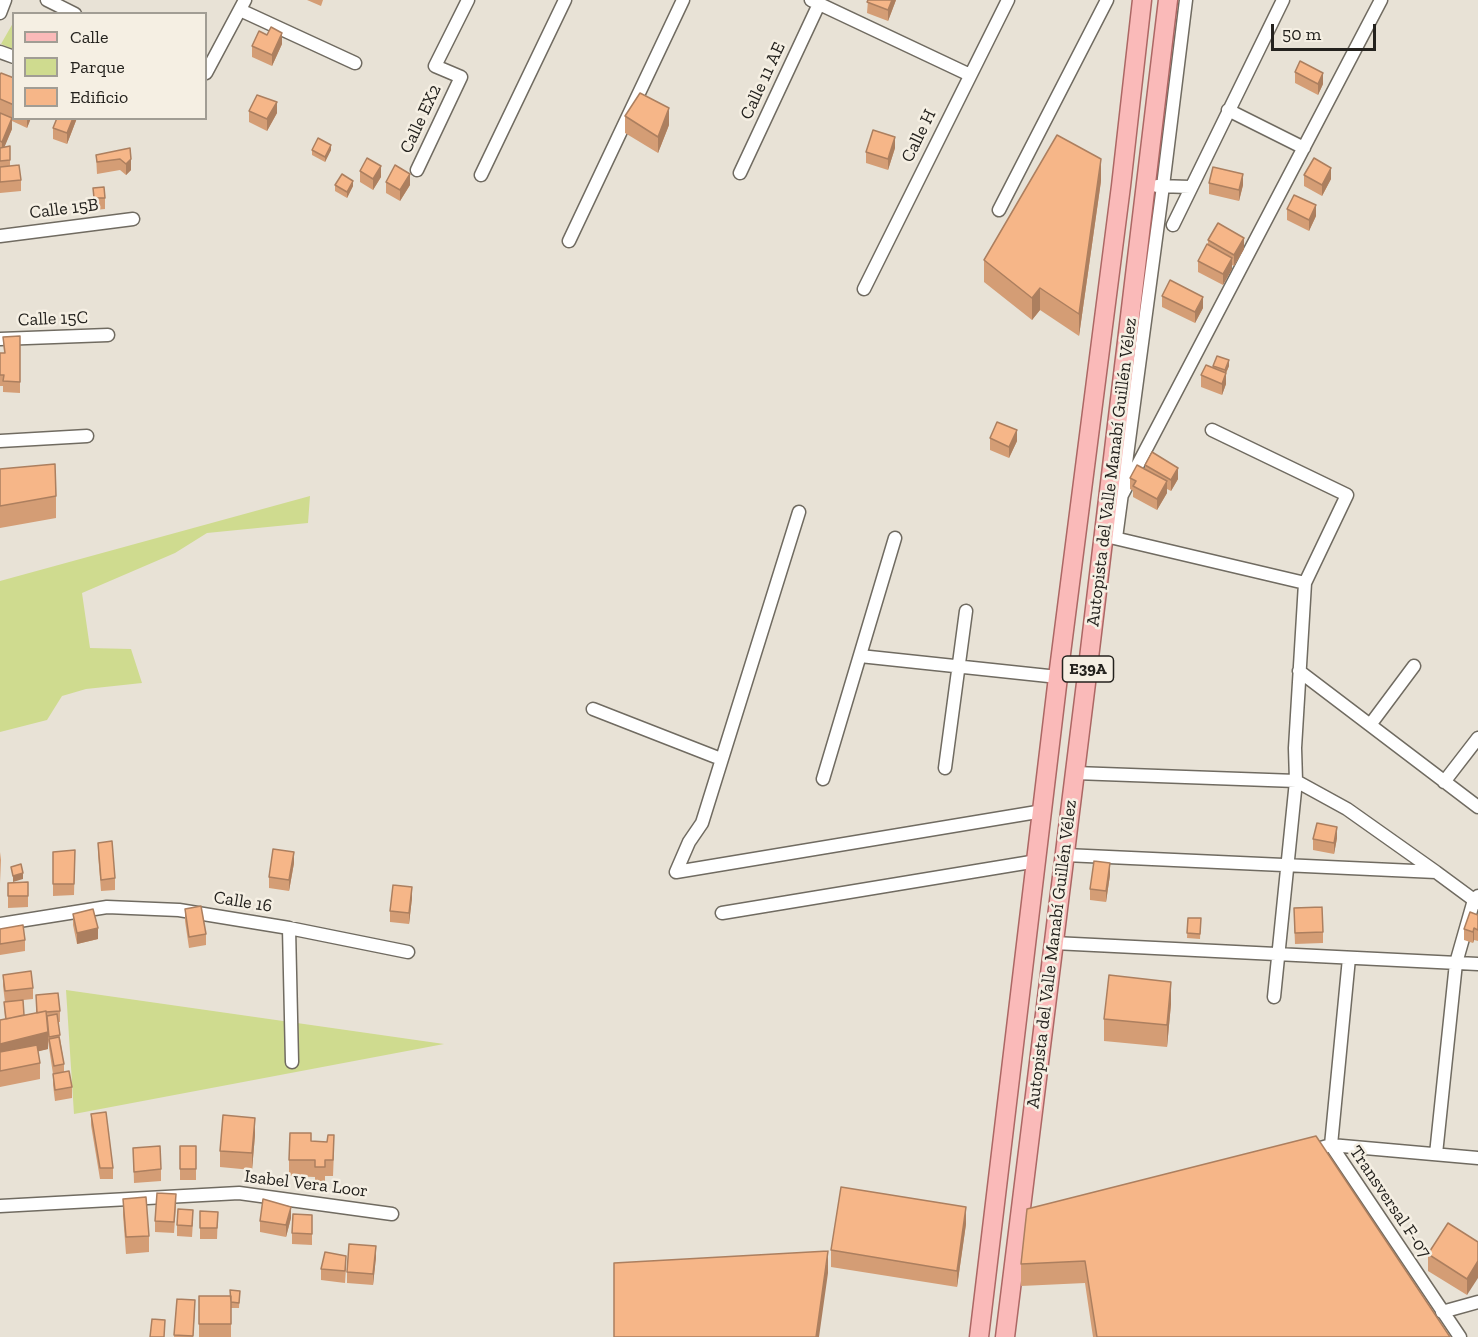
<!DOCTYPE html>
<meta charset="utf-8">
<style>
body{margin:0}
#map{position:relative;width:1478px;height:1337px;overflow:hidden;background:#e8e2d6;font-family:"Zilla Slab",serif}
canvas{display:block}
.legend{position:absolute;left:12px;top:12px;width:195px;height:108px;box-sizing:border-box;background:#f5efe3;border:2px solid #a19d94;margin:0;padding:8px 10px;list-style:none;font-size:18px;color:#24221e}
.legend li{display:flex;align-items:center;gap:12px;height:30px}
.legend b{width:30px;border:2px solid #a19d94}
.scale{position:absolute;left:1271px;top:24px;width:105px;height:27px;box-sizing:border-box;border:3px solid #24221e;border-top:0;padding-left:8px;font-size:18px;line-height:21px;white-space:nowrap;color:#24221e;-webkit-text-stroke:4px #f5efe3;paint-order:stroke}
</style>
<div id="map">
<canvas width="1478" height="1337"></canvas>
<ul class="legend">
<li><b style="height:8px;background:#fabab9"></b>Calle</li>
<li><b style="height:16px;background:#cfdb8f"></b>Parque</li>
<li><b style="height:16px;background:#f6b688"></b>Edificio</li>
</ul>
<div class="scale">50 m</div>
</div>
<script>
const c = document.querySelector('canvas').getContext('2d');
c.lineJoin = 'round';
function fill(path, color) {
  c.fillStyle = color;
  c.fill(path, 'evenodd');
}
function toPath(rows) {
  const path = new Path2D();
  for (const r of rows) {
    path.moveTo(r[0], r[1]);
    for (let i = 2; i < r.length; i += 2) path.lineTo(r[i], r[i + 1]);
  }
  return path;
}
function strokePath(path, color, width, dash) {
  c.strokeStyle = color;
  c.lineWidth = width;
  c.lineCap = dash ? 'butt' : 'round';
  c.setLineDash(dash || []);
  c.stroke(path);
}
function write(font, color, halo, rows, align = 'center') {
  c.font = font + ' "Zilla Slab",serif';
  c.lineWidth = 5;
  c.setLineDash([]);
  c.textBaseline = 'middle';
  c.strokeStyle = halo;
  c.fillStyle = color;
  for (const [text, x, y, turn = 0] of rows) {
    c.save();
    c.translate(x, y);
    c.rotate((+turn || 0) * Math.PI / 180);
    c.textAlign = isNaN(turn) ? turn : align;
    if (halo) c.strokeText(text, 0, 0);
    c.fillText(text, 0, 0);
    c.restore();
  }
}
fill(toPath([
 [13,23,13,49,1,44],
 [310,496,308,523,207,533,175,553,82,593,90,648,131,649,142,683,86,689,62,696,47,720,0,732,0,581],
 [66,990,444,1044,74,1114]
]), '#cfdb8f');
const street = toPath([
 [47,0,75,14],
 [811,0,970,75],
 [240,10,355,63],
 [0,13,5,0],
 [0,52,14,57],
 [206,73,245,0],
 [1228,110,1304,148],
 [417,170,461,77,435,66,468,0],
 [740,173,819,4],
 [481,175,565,0],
 [1157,186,1190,187],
 [999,210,1107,0],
 [1173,225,1283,0],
 [0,236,133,219],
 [569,241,683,0],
 [864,289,1008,0],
 [0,339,108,335],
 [1212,430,1347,495,1305,583,1295,748,1296,781,1274,997],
 [0,441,87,436],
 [799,512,702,823,689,842,676,872,1043,811],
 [1108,518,1122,495,1381,0],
 [1110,537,1305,583],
 [1116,538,1163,186,1186,0],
 [860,656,1058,677],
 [1299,671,1478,807],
 [593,709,721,759],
 [1370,725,1414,666],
 [945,768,966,611],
 [1075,773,1296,781,1347,809,1436,872],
 [823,779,895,538],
 [1444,782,1478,738],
 [1065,855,1436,872,1478,903],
 [722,913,1037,861],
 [0,924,107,907,179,910,289,928,408,952],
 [289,928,292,1062],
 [1054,943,1478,964],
 [1349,958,1331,1145,1478,1158],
 [1310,1151,1331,1145,1460,1337],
 [1436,1154,1456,963,1474,900,1478,896],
 [0,1206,239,1193,392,1214],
 [1442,1312,1478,1302]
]);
const primary = toPath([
 [979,1337,1058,677,1121,186,1142,0],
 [1005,1337,1086,683,1168,0]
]);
strokePath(street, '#706b61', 15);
strokePath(primary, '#ac6764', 21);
strokePath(street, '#fff', 12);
strokePath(primary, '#fabab9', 18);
fill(toPath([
 [307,0,323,0,321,6],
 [868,0,896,0,888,21,867,13],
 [282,44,272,66,252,57,252,46],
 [1295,72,1323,84,1318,95,1295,83],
 [0,75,14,78,14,118,31,118,27,128,12,121,12,129,4,147,10,146,10,166,0,167],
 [249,111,277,113,267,131,249,122],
 [625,116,669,125,658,153,625,133],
 [57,118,77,118,67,144,53,139,53,128],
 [130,148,131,170,126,175,120,170,97,174,96,155],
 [895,148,888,170,866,163,866,152],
 [312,150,331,150,325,162,312,155],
 [0,167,21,180,21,191,0,193],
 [360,171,381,177,373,190,360,182],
 [1304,175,1331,179,1322,196,1304,186],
 [1101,181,1079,336,1040,310,1032,320,984,282,984,260],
 [386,182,410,185,400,201,386,193],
 [1209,183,1243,185,1239,201,1209,194],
 [335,185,353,186,347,198,335,191],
 [93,188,105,198,105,209,94,210],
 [1287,209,1316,216,1309,231,1287,220],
 [1208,240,1244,249,1234,266,1232,265,1232,269,1223,285,1198,272,1198,261,1208,245],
 [1162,296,1203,308,1195,323,1162,307],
 [20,336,20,393,3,392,3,386,0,386,0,353,4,353,3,337],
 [1213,366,1229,366,1226,373,1226,384,1222,395,1201,387,1201,375,1213,368],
 [990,438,1017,441,1009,458,990,450],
 [1145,465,1178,479,1171,491,1167,489,1167,493,1157,510,1133,497,1133,491,1130,489,1130,478,1145,470],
 [0,469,56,496,56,518,0,528],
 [1337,838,1334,854,1313,850,1313,839],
 [98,843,115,878,115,890,101,891,98,854],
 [75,850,74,895,53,896,53,852],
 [0,852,1,860,0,883],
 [294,863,289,891,269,888,269,877],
 [1110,875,1106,902,1090,900,1090,889],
 [8,883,28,896,28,907,8,908],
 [412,898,409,924,390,922,390,911],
 [185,909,206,934,206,945,189,948,185,921],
 [73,914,98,939,77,944,73,925],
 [1478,915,1478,941,1474,940,1473,943,1464,940,1464,929],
 [1188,918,1201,918,1200,939,1187,938],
 [1294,919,1323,932,1323,943,1295,944],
 [0,929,25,940,25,951,0,955],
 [3,975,33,988,33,999,5,1002,3,986],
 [36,995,60,1011,60,1022,58,1022,60,1038,64,1064,64,1072,72,1087,72,1098,55,1101,53,1085,53,1074,48,1041,48,1049,38,1051,40,1063,40,1079,0,1087,0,1020,5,1019,4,1002,24,1015,36,1013],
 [1171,1004,1167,1047,1104,1041,1104,1019],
 [91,1114,113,1168,113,1179,100,1179,91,1125],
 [255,1135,252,1170,220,1167,220,1151],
 [311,1141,327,1142,334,1151,333,1176,325,1176,325,1184,315,1183,315,1177,289,1176,289,1160],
 [180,1146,196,1146,196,1180,180,1180],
 [133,1148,161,1169,161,1181,134,1183],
 [123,1199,149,1236,149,1252,126,1254,123,1215],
 [176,1206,174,1233,155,1232,155,1221],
 [1027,1209,1450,1337,1093,1337,1085,1283,1021,1286,1021,1264],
 [200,1211,218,1212,217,1239,200,1239],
 [291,1218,286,1237,260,1232,260,1221],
 [193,1221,192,1237,177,1236,177,1225],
 [966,1224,957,1287,831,1267,831,1250],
 [312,1226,312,1245,292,1244,292,1233],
 [1478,1242,1467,1295,1428,1271,1428,1254],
 [376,1257,373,1285,347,1283,347,1272],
 [346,1268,345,1283,321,1280,321,1269],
 [240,1291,239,1308,231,1308,231,1337,199,1337,199,1296,230,1296],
 [177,1299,195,1311,193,1337,174,1337]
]), '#d49d75');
fill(toPath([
 [892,0,896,0,888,21,888,10],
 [282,33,282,44,272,66,272,55],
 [1323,73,1323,84,1318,95,1318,84],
 [277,102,277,113,267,131,267,119],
 [669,108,669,125,658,153,658,137],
 [12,118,12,129,2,153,2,142],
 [27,118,31,118,27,128],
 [73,118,77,118,67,144,67,133],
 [895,137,895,148,888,170,888,159],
 [331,145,331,150,325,162,325,157],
 [131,159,131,170,126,175,126,164],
 [1101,159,1101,181,1079,336,1079,314],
 [381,166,381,177,373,190,373,179],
 [1331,168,1331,179,1322,196,1322,185],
 [410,174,410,185,400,201,400,190],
 [1243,174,1243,185,1239,201,1239,190],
 [353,181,353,186,347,198,347,192],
 [1316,205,1316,216,1309,231,1309,220],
 [1244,238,1244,249,1234,266,1234,255],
 [1232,258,1232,269,1223,285,1223,274],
 [1040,288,1040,310,1032,320,1032,298],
 [1203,297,1203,308,1195,323,1195,312],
 [1229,360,1229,366,1226,373,1226,384,1222,395,1222,384,1225,375,1225,370],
 [1017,430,1017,441,1009,458,1009,447],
 [1178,468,1178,479,1171,491,1171,480],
 [1167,481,1167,493,1157,510,1157,499],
 [1337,827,1337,838,1334,854,1334,843],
 [294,852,294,863,289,891,289,880],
 [1110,863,1110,875,1106,902,1106,891],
 [23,873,23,879,13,882,13,876],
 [412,887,412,898,409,924,409,913],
 [98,928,98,939,77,944,77,933],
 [1474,928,1474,940,1473,943,1473,932],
 [1171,982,1171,1004,1167,1047,1167,1025],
 [48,1032,48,1049,0,1061,0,1044],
 [255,1118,255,1135,252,1170,252,1153],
 [291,1207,291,1218,286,1237,286,1225],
 [966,1207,966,1224,957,1287,957,1271],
 [376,1246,376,1257,373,1285,373,1274],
 [828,1251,828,1273,819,1337,816,1337],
 [1478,1261,1478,1278,1467,1295,1467,1279]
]), '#ac7f5f');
const building = toPath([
 [868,0,892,0,888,10,867,2,868,0],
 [271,27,282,33,272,55,252,46,259,31,267,35,271,27],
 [1300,61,1323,73,1318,84,1295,72,1300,61],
 [1,73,14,78,14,105,0,99,0,75,1,73],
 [640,93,669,108,658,137,625,116,640,93],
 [257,95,277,102,267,119,249,111,257,95],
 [0,113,12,118,2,142,0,141,0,113],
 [57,118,73,118,67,133,53,128,57,118],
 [873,130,895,137,888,159,866,152,873,130],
 [1057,135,1101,159,1079,314,1040,288,1032,298,984,260,1057,135],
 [318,138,331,145,325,157,312,150,318,138],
 [10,146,10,160,0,161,0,148,10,146],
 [130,148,131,159,126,164,120,159,97,162,96,155,130,148],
 [367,158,381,166,373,179,360,171,367,158],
 [1314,158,1331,168,1322,185,1304,175,1314,158],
 [19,165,21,180,0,182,0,167,19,165],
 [395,165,410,174,400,190,386,182,395,165],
 [1213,167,1243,174,1239,190,1209,183,1213,167],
 [342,174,353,181,347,192,335,185,342,174],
 [104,187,105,198,94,198,93,188,104,187],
 [1294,195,1316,205,1309,220,1287,209,1294,195],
 [1218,223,1244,238,1234,255,1208,240,1218,223],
 [1207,244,1232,258,1223,274,1198,261,1207,244],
 [1170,280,1203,297,1195,312,1162,296,1170,280],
 [20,336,20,382,3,381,4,375,0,375,0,353,5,353,3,337,20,336],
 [1217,356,1229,360,1225,370,1213,366,1217,356],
 [1206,365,1226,373,1222,384,1201,375,1206,365],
 [997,422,1017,430,1009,447,990,438,997,422],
 [1152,452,1178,468,1171,480,1145,465,1152,452],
 [55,464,56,496,0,506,0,469,55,464],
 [1137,465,1167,481,1157,499,1133,486,1136,481,1130,478,1137,465],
 [1317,823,1337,827,1334,843,1313,839,1317,823],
 [112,841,115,878,101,880,98,843,112,841],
 [273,849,294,852,289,880,269,877,273,849],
 [75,850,74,884,53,884,53,852,75,850],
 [1094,861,1110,863,1106,891,1090,889,1094,861],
 [21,864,23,873,13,876,11,867,21,864],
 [28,882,28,896,8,896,8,883,28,882],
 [393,885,412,887,409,913,390,911,393,885],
 [201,906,206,934,189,937,185,909,201,906],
 [1322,907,1323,932,1295,933,1294,908,1322,907],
 [93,909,98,928,77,933,73,914,93,909],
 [1470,912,1478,915,1478,930,1474,928,1473,932,1464,929,1470,912],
 [1188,918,1201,918,1200,934,1187,933,1188,918],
 [23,925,25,940,0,944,0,929,23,925],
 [31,971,33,988,5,991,3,975,31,971],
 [1109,975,1171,982,1167,1025,1104,1019,1109,975],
 [58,993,60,1011,46,1012,46,1011,37,1013,36,995,58,993],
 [23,1000,24,1015,6,1019,4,1002,23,1000],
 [46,1011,48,1032,0,1044,0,1020,46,1011],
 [57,1014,60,1035,49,1037,47,1016,57,1014],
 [59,1037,64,1064,54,1066,49,1039,59,1037],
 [37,1045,40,1063,0,1071,0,1052,37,1045],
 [69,1071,72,1087,55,1090,53,1074,69,1071],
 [106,1112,113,1168,100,1168,91,1114,106,1112],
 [223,1115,255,1118,252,1153,220,1151,223,1115],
 [290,1133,311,1133,311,1141,327,1142,328,1135,334,1135,333,1160,325,1160,325,1167,315,1167,315,1160,289,1160,290,1133],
 [1316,1136,1450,1337,1097,1337,1085,1261,1021,1264,1027,1209,1316,1136],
 [160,1146,161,1169,134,1172,133,1148,160,1146],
 [180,1146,196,1146,196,1169,180,1169,180,1146],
 [841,1187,966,1207,957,1271,831,1250,841,1187],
 [157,1193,176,1194,174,1222,155,1221,157,1193],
 [146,1197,149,1236,126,1237,123,1199,146,1197],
 [263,1199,291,1207,286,1225,260,1221,263,1199],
 [178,1209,193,1210,192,1226,177,1225,178,1209],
 [200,1211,218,1212,217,1228,200,1228,200,1211],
 [293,1214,312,1215,312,1234,292,1233,293,1214],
 [1448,1223,1478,1242,1478,1261,1467,1279,1428,1254,1448,1223],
 [349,1244,376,1246,373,1274,347,1272,349,1244],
 [828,1251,816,1337,614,1337,614,1263,828,1251],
 [325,1252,346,1256,345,1271,321,1269,325,1252],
 [230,1290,240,1291,239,1303,231,1302,230,1290],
 [199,1296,231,1296,231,1324,199,1324,199,1296],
 [177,1299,195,1300,193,1336,174,1335,177,1299],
 [152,1319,165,1320,164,1337,150,1337,152,1319]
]);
fill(building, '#f6b688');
strokePath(building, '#ac7f5f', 1.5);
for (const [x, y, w] of [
 [1088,669,51]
]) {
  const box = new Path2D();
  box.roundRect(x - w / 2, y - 13, w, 26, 4.5);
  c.fillStyle = '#f5efe3';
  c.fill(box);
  strokePath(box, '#24221e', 1.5);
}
write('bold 16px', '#24221e', null, [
 ["E39A",1088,669]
]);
write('18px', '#24221e', '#f5efe3', [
 ["Calle 11 AE",763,81,-65],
 ["Calle EX2",421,119,-65],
 ["Calle H",919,136,-64],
 ["Calle 15B",64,209,-7],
 ["Calle 15C",53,319,-2],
 ["Autopista del Valle Manabí Guillén Vélez",1112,472,-83],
 ["Calle 16",243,902,9],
 ["Autopista del Valle Manabí Guillén Vélez",1052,954,-83],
 ["Isabel Vera Loor",306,1184,7],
 ["Transversal F-07",1390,1202,56]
]);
</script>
